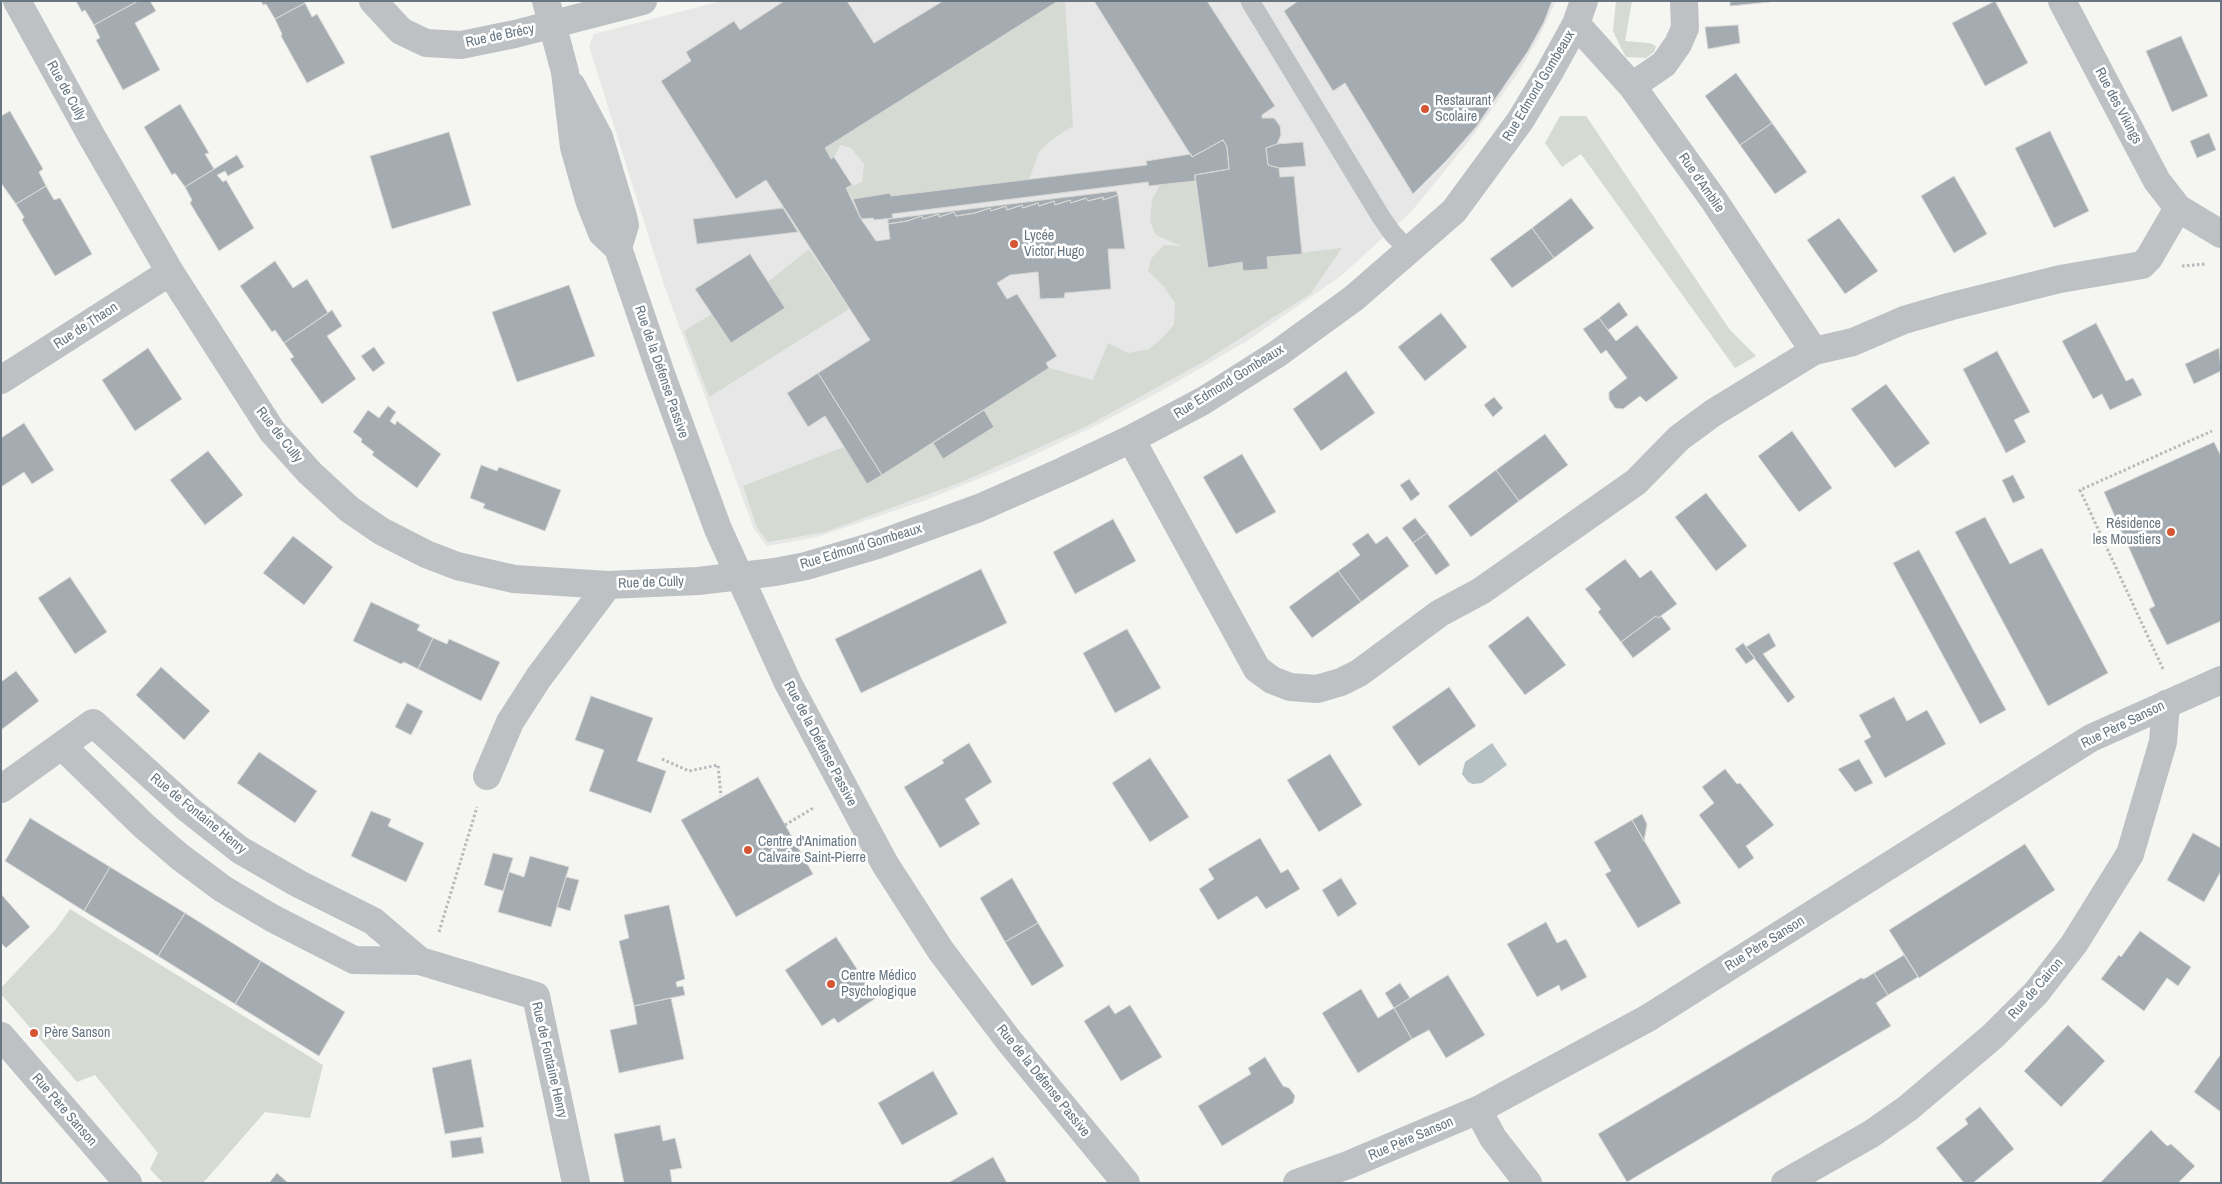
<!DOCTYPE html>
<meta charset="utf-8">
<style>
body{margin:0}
#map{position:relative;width:2222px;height:1184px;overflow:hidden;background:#f5f5f2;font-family:"Archivo Narrow",sans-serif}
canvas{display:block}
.frame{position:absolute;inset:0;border:2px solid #677681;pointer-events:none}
</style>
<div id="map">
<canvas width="2222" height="1184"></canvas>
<div class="frame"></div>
</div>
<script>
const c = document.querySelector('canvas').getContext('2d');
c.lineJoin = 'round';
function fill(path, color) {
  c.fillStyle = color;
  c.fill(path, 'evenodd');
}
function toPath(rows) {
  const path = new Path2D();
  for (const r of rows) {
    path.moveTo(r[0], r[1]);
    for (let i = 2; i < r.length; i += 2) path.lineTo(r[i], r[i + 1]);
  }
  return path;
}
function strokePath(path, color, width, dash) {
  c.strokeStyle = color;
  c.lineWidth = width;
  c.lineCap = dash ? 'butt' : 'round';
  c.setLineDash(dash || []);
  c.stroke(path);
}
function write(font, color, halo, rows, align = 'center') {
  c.font = font + ' "Archivo Narrow",sans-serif';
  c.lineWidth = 5;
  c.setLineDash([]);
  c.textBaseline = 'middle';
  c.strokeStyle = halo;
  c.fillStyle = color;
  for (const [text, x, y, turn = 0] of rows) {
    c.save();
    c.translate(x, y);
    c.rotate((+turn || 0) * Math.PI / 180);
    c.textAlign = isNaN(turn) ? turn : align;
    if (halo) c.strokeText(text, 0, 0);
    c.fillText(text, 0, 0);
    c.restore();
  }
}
fill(toPath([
 [722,1,1556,1,1538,39,1518,73,1468,142,1412,211,1341,276,1247,341,1168,387,1099,424,1015,464,926,500,817,537,767,546,754,529,664,285,589,46,594,34]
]), '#e6e7e6');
fill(toPath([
 [1058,1,1065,1,1073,126,1051,140,1039,152,1029,179,891,196,890,193,853,199,846,188,862,182,864,164,851,148,840,145,834,157,831,159,825,148],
 [1616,1,1632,1,1625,41,1649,43,1656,46,1654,52,1646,58,1626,57,1622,50,1613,31],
 [1560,116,1586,116,1730,330,1756,356,1735,368,1581,154,1562,167,1545,143],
 [1195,181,1209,267,1242,262,1243,271,1267,269,1267,257,1342,248,1310,294,1203,362,1087,426,964,481,825,532,768,542,757,527,743,486,844,447,867,483,933,443,943,459,994,427,984,410,1049,368,1093,380,1108,343,1128,353,1149,349,1161,339,1174,325,1175,303,1164,287,1148,271,1151,259,1164,245,1182,246,1156,235,1150,221,1152,200,1160,185],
 [809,249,849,309,709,397,684,331,712,314,731,343,784,308,768,282],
 [70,909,323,1065,310,1118,265,1112,203,1183,163,1183,150,1169,158,1153,95,1075,77,1082,1,994,1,988,56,929]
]), '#d5dad2');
fill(toPath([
 [1492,743,1507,765,1482,783,1473,784,1468,782,1462,774,1465,762]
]), '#b6c1c5');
const building = toPath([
 [76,1,138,1,94,25,85,10,82,12,76,1],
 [138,1,150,1,156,11,135,23,160,70,123,90,96,40,100,38,94,25,138,1],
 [261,1,304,1,305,3,275,19,266,4,263,5,261,1],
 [784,1,847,1,874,43,943,1,1058,1,825,148,831,159,834,157,852,185,846,188,861,219,876,241,890,239,888,224,907,221,922,216,923,219,939,214,939,217,954,212,956,216,975,213,990,208,991,211,1006,206,1007,210,1022,205,1023,208,1038,203,1039,206,1054,201,1055,205,1070,200,1071,203,1086,198,1088,201,1103,197,1103,200,1118,195,1125,249,1108,249,1111,289,1065,293,1064,298,1040,299,1038,272,1010,275,997,283,1007,299,1017,294,1057,356,1046,363,1049,368,882,475,818,373,870,340,766,180,736,199,661,81,691,61,686,52,734,21,740,30,784,1],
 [1094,1,1207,1,1275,106,1262,115,1262,118,1274,118,1280,126,1281,135,1277,144,1266,148,1268,165,1279,168,1280,177,1294,176,1302,254,1267,257,1268,269,1243,271,1242,262,1208,268,1195,175,1229,169,1227,147,1223,140,1192,157,1094,1],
 [1298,1,1552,1,1544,22,1528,51,1476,127,1446,161,1413,194,1345,83,1333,91,1284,11,1298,1],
 [1730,1,1770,1,1770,2,1730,6,1730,1],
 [1995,1,2028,63,1985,86,1952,23,1995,1],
 [305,3,312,17,317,14,345,63,307,83,281,36,282,34,275,19,305,3],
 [1738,25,1740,43,1708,49,1705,27,1738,25],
 [2181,36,2208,96,2172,112,2146,51,2181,36],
 [1736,73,1772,123,1740,145,1705,96,1736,73],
 [180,104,209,153,205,154,214,169,185,187,175,173,172,175,144,127,180,104],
 [10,111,43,169,39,172,46,186,16,204,1,183,1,116,10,111],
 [1772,123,1807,172,1775,194,1740,145,1772,123],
 [2050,131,2089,211,2054,228,2015,148,2050,131],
 [449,132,471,205,392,229,370,156,449,132],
 [2209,133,2216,150,2197,158,2190,141,2209,133],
 [1223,140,1227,147,1229,169,1195,175,1195,181,1149,186,1148,182,892,214,893,218,874,220,873,218,861,219,853,199,890,193,891,196,1147,165,1146,161,1191,154,1192,157,1223,140],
 [1303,142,1306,166,1279,168,1268,165,1266,148,1277,144,1303,142],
 [237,155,244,167,228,176,225,171,217,175,223,182,226,180,254,228,219,251,190,203,192,200,185,187,237,155],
 [1954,176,1987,234,1954,253,1921,196,1954,176],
 [46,186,54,200,60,198,92,254,55,276,22,220,24,217,16,204,46,186],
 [1116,191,1118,195,1103,200,1103,197,1088,201,1086,198,1071,203,1070,200,1055,205,1054,201,1039,206,1038,203,1023,208,1022,205,1007,210,1006,206,991,211,990,208,975,213,956,216,954,212,939,217,939,214,923,219,922,216,907,221,888,224,888,219,1116,191],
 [1571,198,1594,228,1554,258,1532,228,1571,198],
 [783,208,798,232,697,244,693,219,783,208],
 [1839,218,1878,271,1845,294,1807,240,1839,218],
 [1532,228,1554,258,1512,288,1490,259,1532,228],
 [750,254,785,308,731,343,695,289,750,254],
 [275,261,293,288,307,279,328,313,284,343,275,330,272,332,240,286,275,261],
 [569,285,595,356,517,382,492,312,569,285],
 [1619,302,1628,315,1608,330,1599,318,1619,302],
 [332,310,342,326,327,336,356,379,322,404,290,359,294,357,284,343,332,310],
 [1441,313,1467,347,1425,381,1398,347,1441,313],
 [1599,318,1616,341,1637,325,1678,378,1646,402,1640,396,1623,409,1615,408,1609,399,1609,392,1627,378,1606,350,1601,354,1583,329,1599,318],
 [2096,323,2126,381,2133,378,2142,395,2110,410,2102,394,2093,399,2062,341,2096,323],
 [374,347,385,363,373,372,361,356,374,347],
 [148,348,182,399,135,431,102,380,148,348],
 [2219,348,2221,371,2194,384,2185,364,2219,348],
 [1997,351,2030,412,2014,420,2026,442,2006,453,1963,369,1997,351],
 [1346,371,1375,413,1321,451,1293,409,1346,371],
 [818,373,882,475,867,484,825,416,808,427,787,393,818,373],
 [1886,384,1930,443,1895,468,1851,409,1886,384],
 [1494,397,1503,408,1493,417,1484,405,1494,397],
 [388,406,396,412,390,421,395,425,397,421,441,454,417,488,372,455,374,452,361,442,362,439,353,432,368,410,379,418,388,406],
 [984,410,994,427,943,459,933,443,984,410],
 [24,423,54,470,32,484,24,472,1,487,1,438,24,423],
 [1792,431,1832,488,1799,512,1758,456,1792,431],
 [1545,434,1568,465,1519,501,1496,470,1545,434],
 [2214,442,2221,456,2221,621,2167,645,2149,609,2155,606,2104,492,2214,442],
 [208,451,243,495,205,525,170,480,208,451],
 [1242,454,1276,512,1236,534,1203,477,1242,454],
 [481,465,497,471,499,467,561,490,545,531,483,508,485,504,470,498,481,465],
 [1496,470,1519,501,1471,537,1448,506,1496,470],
 [2013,475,2025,498,2013,503,2002,480,2013,475],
 [1409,479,1420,494,1411,501,1400,485,1409,479],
 [1706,493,1747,546,1716,571,1675,517,1706,493],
 [1985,517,2010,564,2042,548,2108,673,2048,706,1955,532,1985,517],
 [1415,518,1427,533,1413,543,1402,528,1415,518],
 [1113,519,1136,561,1075,594,1053,552,1113,519],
 [1368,533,1376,544,1387,536,1409,566,1361,602,1338,571,1360,555,1352,544,1368,533],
 [1427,533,1450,565,1436,575,1413,543,1427,533],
 [293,536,333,567,304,605,263,573,293,536],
 [1919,550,2006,710,1980,724,1893,563,1919,550],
 [1625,559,1640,578,1651,570,1677,604,1658,618,1656,616,1621,642,1598,612,1601,609,1585,589,1625,559],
 [981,569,1007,623,861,693,835,639,981,569],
 [1338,571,1361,602,1312,638,1289,607,1338,571],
 [70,577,107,632,75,654,38,598,70,577],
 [371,602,420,625,417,630,433,638,418,669,404,662,401,664,353,641,371,602],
 [1528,616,1566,665,1525,695,1488,646,1528,616],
 [1656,616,1658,618,1661,616,1671,629,1633,658,1621,642,1656,616],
 [1127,629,1161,688,1115,713,1083,653,1127,629],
 [1769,633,1776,646,1763,654,1795,697,1788,703,1746,647,1769,633],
 [433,638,447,644,449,639,500,662,481,701,418,669,433,638],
 [1743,643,1755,658,1746,664,1735,649,1743,643],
 [161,667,210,711,184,740,136,695,161,667],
 [16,671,39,701,1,730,1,682,16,671],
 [1449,687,1476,726,1419,766,1392,727,1449,687],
 [591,696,653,718,637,761,666,771,651,813,589,791,604,750,575,740,591,696],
 [1894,697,1907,721,1927,710,1946,744,1885,778,1864,741,1871,737,1859,715,1894,697],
 [407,703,423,711,411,735,395,727,407,703],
 [969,743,992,782,965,799,980,824,940,848,904,787,944,763,942,760,969,743],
 [259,752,317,791,295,823,237,783,259,752],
 [1330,754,1362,805,1319,832,1287,780,1330,754],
 [1150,758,1189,817,1150,842,1112,783,1150,758],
 [1859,759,1873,783,1855,792,1838,769,1859,759],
 [1725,769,1737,784,1740,783,1774,825,1746,846,1754,858,1739,869,1699,815,1714,803,1702,787,1725,769],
 [758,777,813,874,736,917,681,820,758,777],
 [371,811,391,819,388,826,424,843,406,882,351,856,371,811],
 [1642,814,1647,824,1644,841,1632,820,1642,814],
 [30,818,110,867,84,911,5,861,30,818],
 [1632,820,1681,903,1638,928,1605,874,1611,871,1594,842,1632,820],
 [2193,833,2221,848,2221,871,2204,902,2167,880,2193,833],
 [1260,838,1281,873,1288,869,1300,889,1266,909,1257,896,1218,920,1199,889,1214,879,1208,869,1260,838],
 [2025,844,2055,890,1919,978,1889,930,2025,844],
 [493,853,513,858,503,891,484,885,493,853],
 [530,856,569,867,551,927,498,912,509,872,524,877,530,856],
 [110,867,185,913,158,956,84,911,110,867],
 [566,877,579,880,570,911,557,907,566,877],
 [1012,878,1038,923,1005,942,980,898,1012,878],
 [1341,878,1357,904,1338,917,1322,890,1341,878],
 [1,894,30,927,6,948,1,943,1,894],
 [669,905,685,979,676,982,677,987,683,986,685,995,634,1006,619,941,629,938,624,915,669,905],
 [185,913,261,961,235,1004,158,956,185,913],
 [1546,922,1557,943,1566,939,1587,977,1561,991,1559,985,1537,997,1507,944,1546,922],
 [1038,923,1064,966,1032,986,1005,942,1038,923],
 [2140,931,2191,967,2178,986,2167,978,2144,1011,2101,979,2119,955,2121,957,2140,931],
 [836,937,876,998,838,1023,834,1018,822,1026,785,970,836,937],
 [1904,955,1918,977,1888,995,1874,973,1904,955],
 [261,961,345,1012,319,1056,235,1004,261,961],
 [1874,973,1888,995,1876,1003,1891,1026,1627,1182,1598,1134,1861,978,1864,979,1874,973],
 [1448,975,1485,1035,1446,1058,1429,1030,1412,1039,1394,1008,1448,975],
 [1400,983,1410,998,1394,1008,1385,993,1400,983],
 [1361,989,1378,1018,1394,1008,1412,1039,1358,1073,1322,1013,1361,989],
 [671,998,684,1059,619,1073,610,1030,637,1024,634,1006,671,998],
 [1109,1005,1115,1014,1130,1005,1162,1057,1121,1081,1084,1021,1109,1005],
 [2068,1025,2105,1061,2061,1107,2024,1071,2068,1025],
 [2221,1054,2221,1112,2194,1092,2221,1054],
 [1265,1057,1283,1086,1289,1088,1295,1096,1293,1103,1222,1146,1198,1106,1251,1074,1248,1068,1265,1057],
 [471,1059,484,1127,445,1134,432,1068,471,1059],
 [933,1071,958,1114,902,1145,878,1103,933,1071],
 [1980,1107,2014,1149,1973,1183,1964,1183,1936,1148,1968,1124,1965,1119,1980,1107],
 [660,1125,663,1141,675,1138,682,1168,670,1170,672,1183,624,1183,614,1134,660,1125],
 [2151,1130,2167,1146,2171,1144,2195,1166,2178,1183,2100,1183,2151,1130],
 [481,1137,484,1153,452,1158,450,1141,481,1137],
 [993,1157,1007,1183,948,1183,993,1157],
 [277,1173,288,1183,269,1183,277,1173]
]);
fill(building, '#a5acb1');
strokePath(building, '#d7d7d5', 1);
strokePath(toPath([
 [2182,266,2206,264],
 [2163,669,2080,490,2212,431],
 [662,759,689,771,718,765,721,796],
 [785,825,815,807],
 [439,932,477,807]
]), '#b7babc', 3, [2.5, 2.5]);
strokePath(toPath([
 [1250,1,1381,217,1393,234,1409,250]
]), '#bdc1c4', 19);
strokePath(toPath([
 [17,1,92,137,170,272,272,431,310,473,349,509,381,531,426,554,457,566,514,579,608,585,698,581,775,572,806,566,877,545,979,508,1063,471,1131,439,1203,401,1277,354,1354,298,1454,211,1520,121,1549,73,1576,24,1584,1],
 [373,1,401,31,426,43,461,45,515,34,643,1],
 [2062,1,2157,181,2178,208,2221,234],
 [1576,24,1632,86,1713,199,1814,351],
 [1632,86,1664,64,1678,44,1685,28,1684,1],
 [1,380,170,272],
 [1131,439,1257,669,1272,680,1290,687,1317,689,1341,682,1359,673,1440,613,1481,591,1636,482,1679,438,1713,413,1814,351,1853,342,1904,320,1952,306,2060,279,2142,265,2149,258,2178,208],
 [62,746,144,826,180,857,223,889,272,918,354,960,420,961,536,996,576,1183],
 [487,776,510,722,539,677,608,585],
 [1,789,93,723,188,809,240,850,299,884,373,921,420,961],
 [1478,1110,1493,1138,1528,1183],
 [1785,1183,1871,1134,1908,1108,1993,1036,2036,993,2074,944,2130,854,2163,742,2166,704]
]), '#bdc1c4', 28);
strokePath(toPath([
 [546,1,565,72,574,147,589,200,602,233,618,248,660,371,718,529,788,683,885,864,941,951,1010,1042,1126,1183],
 [572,86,599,137,622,213,625,225,618,248],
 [1,1036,128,1183],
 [1297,1183,1348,1165,1478,1110,1648,1018,2091,738,2221,680]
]), '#bdc1c4', 28);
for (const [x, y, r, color] of [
 [1425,109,5,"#d45634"],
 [1014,244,5,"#d45634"],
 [2171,532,5,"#d45634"],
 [748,850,5,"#d45634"],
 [831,984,5,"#d45634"],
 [34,1033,5,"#d45634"]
]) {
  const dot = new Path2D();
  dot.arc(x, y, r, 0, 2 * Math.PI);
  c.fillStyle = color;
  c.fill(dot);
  strokePath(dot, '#fff', 2);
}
write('14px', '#677681', '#fff', [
 ["Rue de Brécy",500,36,-12],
 ["Rue Edmond Gombeaux",1539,86,-59],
 ["Rue de Cully",66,91,61],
 ["Rue des Vikings",2118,106,62],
 ["Rue d'Amblie",1701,183,55],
 ["Rue de Thaon",86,326,-33],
 ["Rue de la Défense Passive",661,372,71],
 ["Rue Edmond Gombeaux",1229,382,-32],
 ["Rue de Cully",279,435,52],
 ["Rue Edmond Gombeaux",861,547,-17],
 ["Rue de Cully",651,583,-2],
 ["Rue Père Sanson",2123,725,-26],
 ["Rue de la Défense Passive",820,744,62],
 ["Rue de Fontaine Henry",198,814,39],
 ["Rue Père Sanson",1765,944,-32],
 ["Rue de Cairon",2036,989,-49],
 ["Rue de Fontaine Henry",549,1060,77],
 ["Rue de la Défense Passive",1043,1081,51],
 ["Rue Père Sanson",64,1110,49],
 ["Rue Père Sanson",1411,1139,-23]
]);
write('14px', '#677681', '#fff', [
 ["Restaurant",1435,101],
 ["Scolaire",1435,117],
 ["Lycée",1024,236],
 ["Victor Hugo",1024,252],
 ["Résidence",2161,524,"right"],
 ["les Moustiers",2161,540,"right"],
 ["Centre d'Animation",758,842],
 ["Calvaire Saint-Pierre",758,858],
 ["Centre Médico",841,976],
 ["Psychologique",841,992],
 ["Père Sanson",44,1033]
], 'left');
</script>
